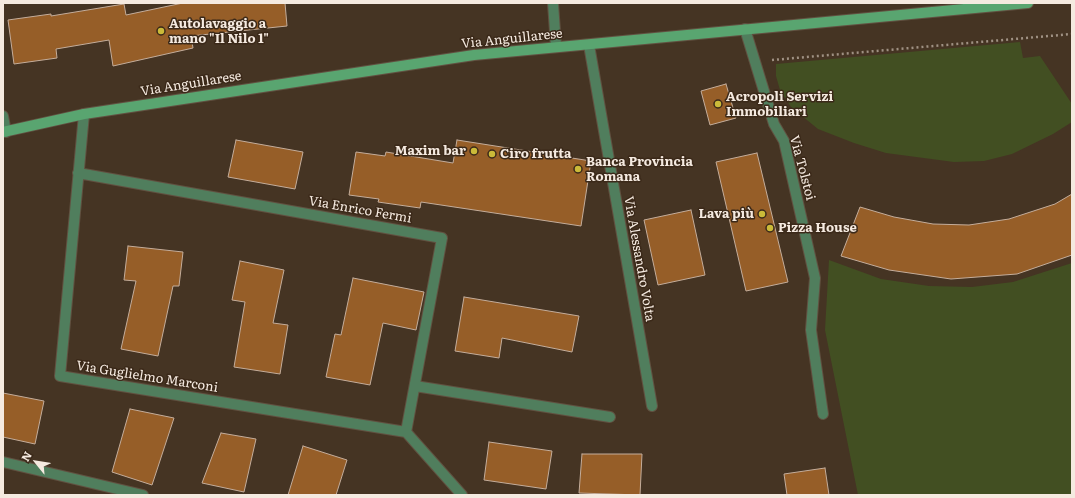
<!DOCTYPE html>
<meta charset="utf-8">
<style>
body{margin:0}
#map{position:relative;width:1075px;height:498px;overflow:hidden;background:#453423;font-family:Literata,serif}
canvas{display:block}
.frame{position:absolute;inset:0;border:4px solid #f5eae0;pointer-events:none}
.north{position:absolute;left:16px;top:442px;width:40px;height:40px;-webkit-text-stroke:3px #3b2919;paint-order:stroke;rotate:300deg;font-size:11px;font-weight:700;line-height:16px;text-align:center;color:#f5eae0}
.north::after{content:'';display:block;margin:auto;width:14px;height:18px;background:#f5eae0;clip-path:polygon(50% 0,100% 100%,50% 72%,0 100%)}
</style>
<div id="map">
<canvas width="1075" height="498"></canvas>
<div class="frame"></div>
<div class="north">N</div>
</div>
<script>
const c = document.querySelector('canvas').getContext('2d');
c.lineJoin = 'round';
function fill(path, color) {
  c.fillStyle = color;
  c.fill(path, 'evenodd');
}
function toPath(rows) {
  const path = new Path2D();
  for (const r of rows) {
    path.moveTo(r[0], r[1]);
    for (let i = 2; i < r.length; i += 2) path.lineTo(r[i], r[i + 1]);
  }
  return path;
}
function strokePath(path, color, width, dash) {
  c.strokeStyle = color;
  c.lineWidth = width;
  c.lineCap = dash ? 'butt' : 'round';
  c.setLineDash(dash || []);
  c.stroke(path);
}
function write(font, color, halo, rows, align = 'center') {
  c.font = font + ' Literata,serif';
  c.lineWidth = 3;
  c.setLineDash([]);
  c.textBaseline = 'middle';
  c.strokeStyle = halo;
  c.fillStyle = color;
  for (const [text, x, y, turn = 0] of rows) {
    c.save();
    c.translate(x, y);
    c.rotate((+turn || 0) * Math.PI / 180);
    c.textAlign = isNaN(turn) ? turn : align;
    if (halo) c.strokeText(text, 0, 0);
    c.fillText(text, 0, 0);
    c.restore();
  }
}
fill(toPath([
 [1020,42,1023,58,1040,56,1072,104,1072,122,1053,134,1012,154,984,161,954,162,886,153,854,143,818,129,791,107,780,90,776,76,776,64],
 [829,260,881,279,929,286,972,287,1013,282,1072,263,1072,495,858,495,825,330]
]), '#424f22');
const building = toPath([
 [183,3,285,3,287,26,191,36,193,48,113,66,109,40,56,49,57,58,14,64,8,20,51,14,51,16,124,4,126,15,183,3],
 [726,84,736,118,710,125,701,91,726,84],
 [236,140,303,152,295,189,228,177,236,140],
 [457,140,591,161,581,226,421,202,420,208,378,202,379,199,349,195,356,152,385,156,386,152,453,163,457,140],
 [757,153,788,282,746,291,716,162,757,153],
 [1072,194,1072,255,1017,274,951,279,889,270,841,256,860,207,894,217,933,224,969,225,1009,219,1055,204,1072,194],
 [691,210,705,275,658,285,644,220,691,210],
 [128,246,183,252,179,286,173,286,158,356,121,349,136,281,124,280,128,246],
 [240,261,284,270,273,323,288,325,280,374,234,367,245,302,232,300,240,261],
 [353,278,424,292,416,330,383,323,370,385,326,377,335,334,341,335,353,278],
 [464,297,579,316,572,352,502,338,499,358,455,351,464,297],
 [3,393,44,401,35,444,3,437,3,393],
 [130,409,174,418,152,485,112,472,130,409],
 [221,433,256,439,244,492,202,483,221,433],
 [489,442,552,451,546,489,484,480,489,442],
 [303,446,347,460,336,495,288,495,303,446],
 [582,454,642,454,640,495,579,493,582,454],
 [825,468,829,495,787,495,784,474,825,468]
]);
fill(building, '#965e28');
strokePath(building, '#c4ad9b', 1);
const lane = toPath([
 [553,3,556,46]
]);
const street = toPath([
 [745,29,774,124,784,141,815,278,811,330,823,414],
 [589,45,652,406],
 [84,114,60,376,406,432,462,495],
 [3,116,6,132],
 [78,173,442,238,406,432],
 [415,386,610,417],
 [3,462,143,495]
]);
const secondary = toPath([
 [3,132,84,114,474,55,1028,3]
]);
strokePath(lane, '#615141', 12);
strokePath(street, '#615141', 12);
strokePath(secondary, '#615141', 12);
strokePath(toPath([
 [772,60,1072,34]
]), '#9f9183', 2.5, [2, 3]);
strokePath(lane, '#507e5d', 10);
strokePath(street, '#507e5d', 10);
strokePath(secondary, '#59a570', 10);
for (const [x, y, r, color] of [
 [161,31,4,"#cbba39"],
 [718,104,4,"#cbba39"],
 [474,151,4,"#cbba39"],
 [492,154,4,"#cbba39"],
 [578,169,4,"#cbba39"],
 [762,214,4,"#cbba39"],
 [770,228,4,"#cbba39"]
]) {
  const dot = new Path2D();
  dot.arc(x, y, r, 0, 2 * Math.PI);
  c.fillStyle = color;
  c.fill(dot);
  strokePath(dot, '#3b2919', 1.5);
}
write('bold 13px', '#f5eae0', '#3b2919', [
 ["Autolavaggio a",169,24],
 ["mano \"Il Nilo 1\"",169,39],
 ["Acropoli Servizi",726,97],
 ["Immobiliari",726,112],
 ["Maxim bar",466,151,"right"],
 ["Ciro frutta",500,154],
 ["Banca Provincia",586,162],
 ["Romana",586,177],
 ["Lava più",754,214,"right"],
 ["Pizza House",778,228]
], 'left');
write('13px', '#f5eae0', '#3b2919', [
 ["Via Anguillarese",512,39,-6],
 ["Via Anguillarese",191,84,-9],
 ["Via Tolstoi",802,168,75],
 ["Via Enrico Fermi",360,210,10],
 ["Via Alessandro Volta",639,259,80],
 ["Via Guglielmo Marconi",147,377,9]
]);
</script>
